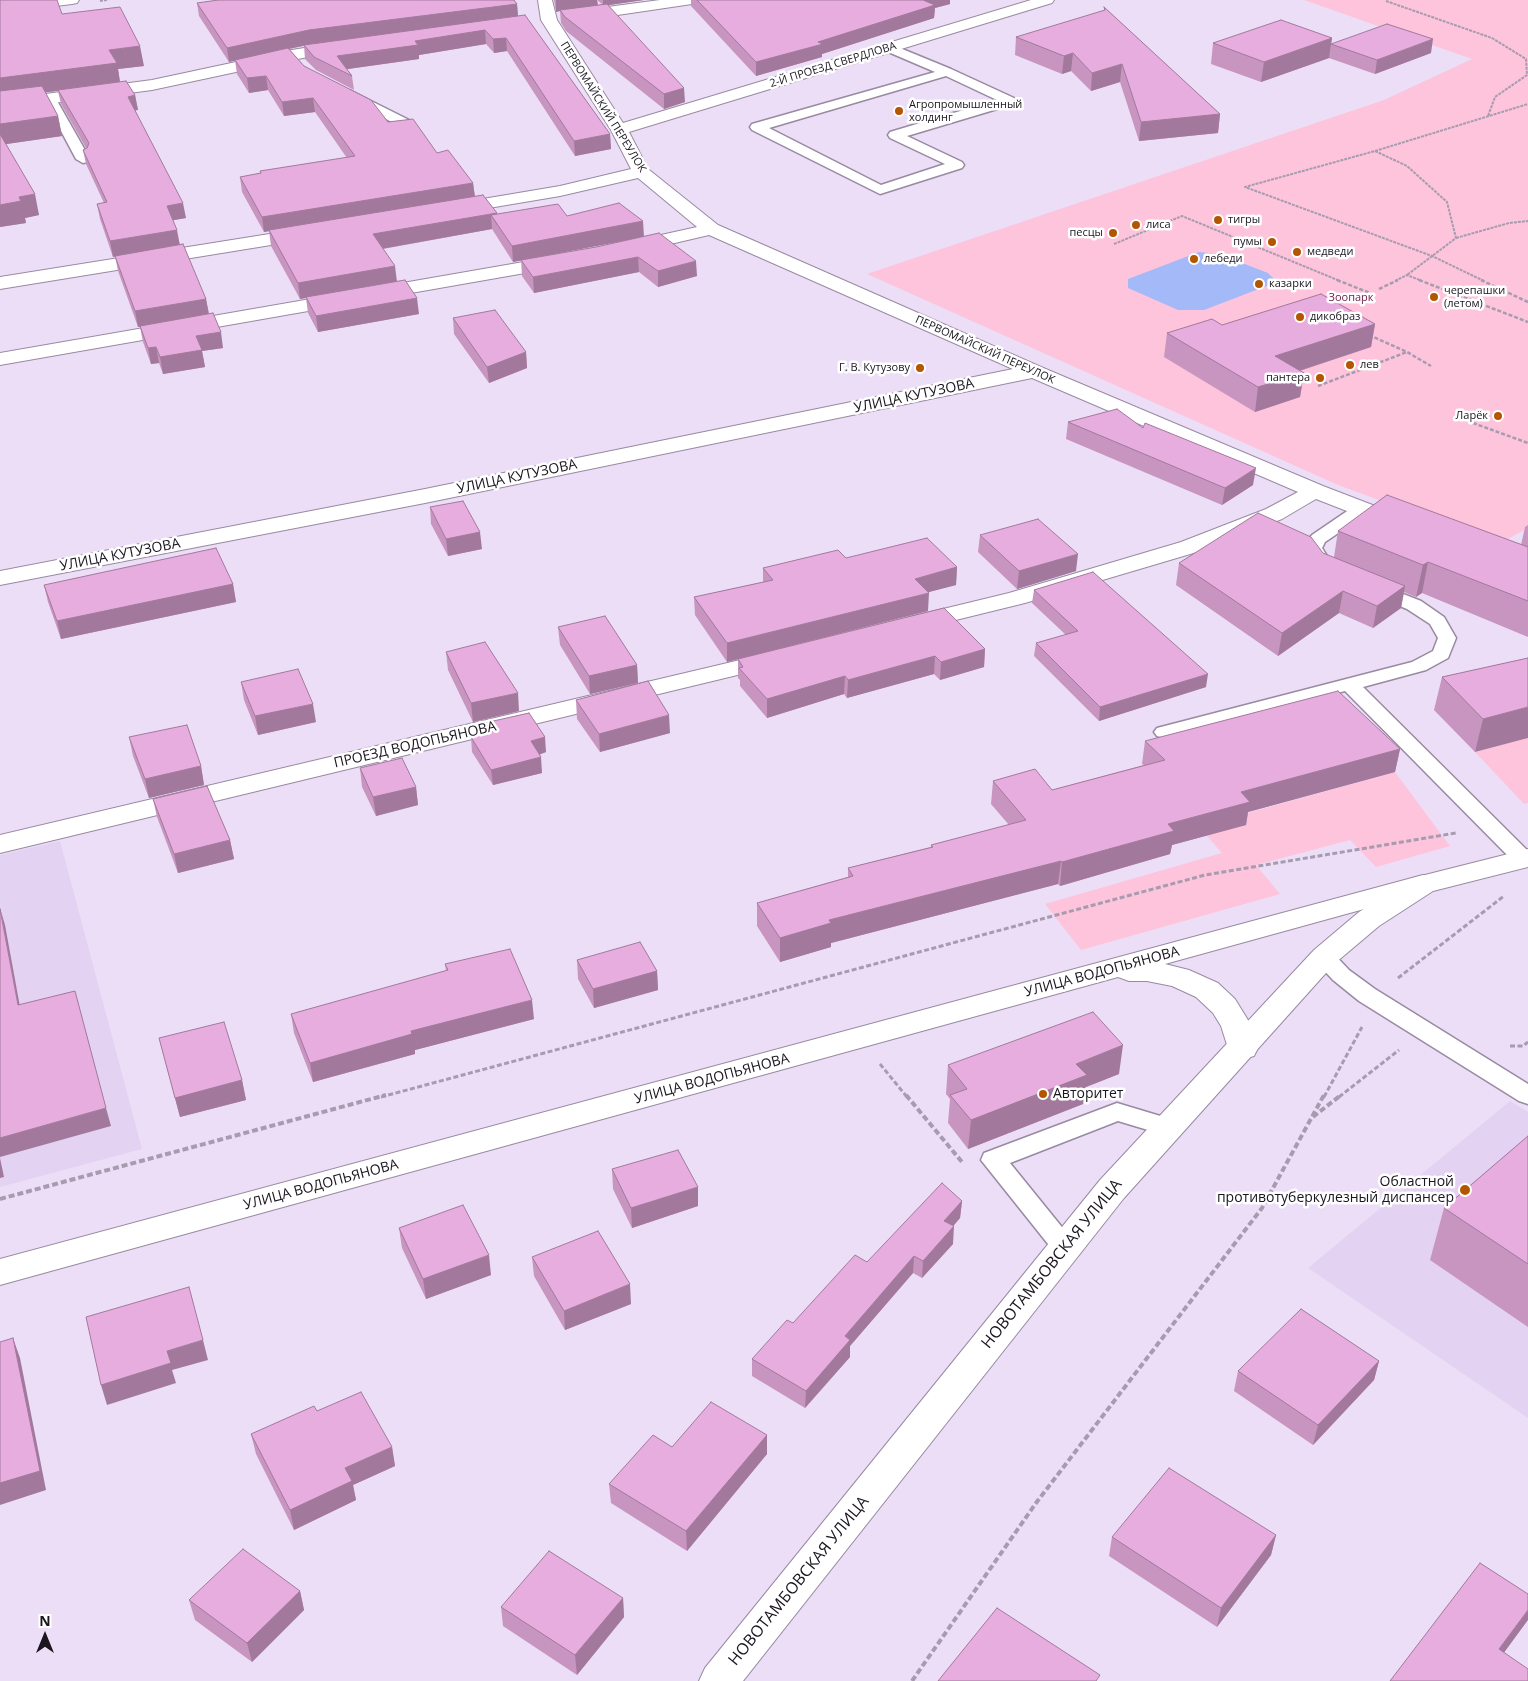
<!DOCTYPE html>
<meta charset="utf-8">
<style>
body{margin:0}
#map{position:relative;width:1528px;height:1681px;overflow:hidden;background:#ecdef7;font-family:"Open Sans",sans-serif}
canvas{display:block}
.north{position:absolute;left:20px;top:1611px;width:50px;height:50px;-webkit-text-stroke:4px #fff;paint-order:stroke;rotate:0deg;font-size:14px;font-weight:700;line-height:20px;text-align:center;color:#1a151e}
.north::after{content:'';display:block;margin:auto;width:18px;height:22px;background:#1a151e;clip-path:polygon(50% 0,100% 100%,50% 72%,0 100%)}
</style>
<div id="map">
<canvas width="1528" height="1681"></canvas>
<div class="north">N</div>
</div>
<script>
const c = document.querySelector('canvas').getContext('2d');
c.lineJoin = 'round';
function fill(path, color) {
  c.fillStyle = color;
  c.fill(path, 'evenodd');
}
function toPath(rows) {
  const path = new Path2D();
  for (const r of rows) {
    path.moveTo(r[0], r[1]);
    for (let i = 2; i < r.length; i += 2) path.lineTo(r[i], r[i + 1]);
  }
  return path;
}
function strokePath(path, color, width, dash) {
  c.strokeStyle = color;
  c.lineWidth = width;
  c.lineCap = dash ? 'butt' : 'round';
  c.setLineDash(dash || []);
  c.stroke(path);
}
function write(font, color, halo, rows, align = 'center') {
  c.font = font + ' "Open Sans",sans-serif';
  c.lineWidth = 5;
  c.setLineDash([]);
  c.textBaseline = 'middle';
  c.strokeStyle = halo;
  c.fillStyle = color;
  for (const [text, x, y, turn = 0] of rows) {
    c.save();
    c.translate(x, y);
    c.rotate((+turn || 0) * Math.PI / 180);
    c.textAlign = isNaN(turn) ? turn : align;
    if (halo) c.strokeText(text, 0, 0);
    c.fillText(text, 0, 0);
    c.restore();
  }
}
fill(toPath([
 [60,841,142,1149,0,1187,0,855],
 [1510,1101,1528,1112,1528,1418,1308,1268]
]), '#e4d2f2');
fill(toPath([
 [1304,0,1528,0,1528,528,1506,540,1485,539,1338,485,867,274,1384,100,1472,59],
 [1528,738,1528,803,1524,804,1475,752],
 [1395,772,1450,846,1376,867,1350,840,1256,865,1280,894,1081,950,1045,904,1222,853,1207,836,1237,816]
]), '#fdc4dc');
fill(toPath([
 [1199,252,1219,254,1268,273,1277,282,1204,310,1178,310,1128,288,1128,279]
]), '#a4b9f8');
const service = toPath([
 [890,44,951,69,1014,98,1015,101,1014,104,907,136,962,162,964,165,962,168,880,194,752,130,750,127,752,124,935,72,886,51,884,48,886,45,890,44],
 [946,76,997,100,890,132,888,135,890,138,945,164,881,185,769,128,946,76],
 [351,91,409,120,410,123,409,126,399,126,347,98,345,95,347,92,351,91],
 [50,95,56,99,90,159,88,162,83,163,76,159,44,99,50,95],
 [1362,504,1368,505,1371,509,1368,513,1325,542,1322,548,1334,567,1331,571,1325,572,1319,571,1304,548,1309,539,1312,535,1356,505,1362,504],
 [1375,583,1421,601,1444,617,1456,638,1448,658,1426,670,1363,687,1528,851,1528,865,1516,864,1345,691,1164,738,1157,736,1154,732,1157,728,1412,662,1433,651,1438,638,1430,624,1407,609,1369,593,1366,589,1369,585,1375,583],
 [1324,949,1332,952,1349,970,1375,989,1528,1084,1528,1104,1519,1101,1359,1001,1333,980,1316,962,1313,957,1316,952,1324,949],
 [1117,1103,1177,1121,1180,1127,1177,1133,1168,1136,1118,1121,1010,1163,1078,1247,1074,1254,1065,1257,1056,1254,981,1160,984,1153,1117,1103]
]);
const minor = toPath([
 [31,0,79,0,77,3,72,4,0,13,0,3,31,0],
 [538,0,552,0,557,20,623,123,1031,0,1054,0,1052,3,629,132,648,169,718,225,1041,367,1323,486,1409,519,1412,524,1409,529,1401,531,1393,529,1316,499,1282,519,1197,552,1025,603,915,630,906,628,903,623,906,618,1009,593,1181,542,1266,509,1298,492,1032,378,425,503,0,585,0,571,425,489,1013,369,709,235,632,253,625,251,623,247,625,243,697,227,638,178,560,196,453,214,447,213,444,209,447,205,453,204,560,186,631,169,611,130,541,20,538,0],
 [660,0,699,0,697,3,692,4,577,21,572,19,569,16,572,13,577,11,660,0],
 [341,42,347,44,349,47,347,50,292,60,152,90,0,110,0,100,152,80,292,50,341,42],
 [307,228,314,230,316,234,314,238,0,289,0,277,307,228],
 [558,256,565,258,567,262,565,266,0,365,0,353,558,256],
 [774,652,783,654,786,659,783,664,0,853,0,835,774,652],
 [1423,875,1433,878,1437,884,1433,890,1165,964,1189,970,1218,983,1235,999,1251,1025,1258,1048,1254,1056,1243,1059,1232,1056,1228,1048,1221,1026,1213,1013,1196,997,1172,986,1147,981,1129,981,1118,977,0,1285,0,1259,1423,875]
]);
const secondary = toPath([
 [1528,849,1528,867,1433,891,1379,926,1334,964,1124,1198,743,1681,699,1681,705,1668,1100,1180,1314,950,1359,912,1413,878,1528,849]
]);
strokePath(service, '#988aa1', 3);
strokePath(minor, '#988aa1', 2);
strokePath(secondary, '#988aa1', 2);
strokePath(toPath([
 [100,1,108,0],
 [1386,1,1492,38,1526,59,1527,75,1495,97,1488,116],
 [1375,151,1407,166,1447,202,1456,238,1407,275],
 [1456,238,1509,223,1528,221],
 [1114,244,1182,216,1340,281],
 [1395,281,1407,275,1422,281],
 [1484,281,1432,256,1245,187,1375,151,1528,104]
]), '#a79caf', 2, [3, 1]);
strokePath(toPath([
 [1337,280,1370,293],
 [1419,280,1528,322],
 [1481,280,1528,302],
 [1379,289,1398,280],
 [1369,335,1407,352,1431,366],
 [1318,386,1407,352],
 [1473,423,1528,443]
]), '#a79caf', 2.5, [4, 2]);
strokePath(toPath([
 [1398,978,1504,896],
 [1510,1046,1523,1046,1528,1042],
 [880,1064,907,1097],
 [381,1097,1205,875,1456,833],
 [1324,1097,1362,1027],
 [1339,1097,1399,1050]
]), '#a79caf', 3, [5, 2.5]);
strokePath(toPath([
 [906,1095,962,1162],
 [1313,1117,1341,1095],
 [0,1199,386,1095],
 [912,1681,1036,1503,1262,1208,1324,1095]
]), '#a79caf', 4, [6, 3]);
fill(service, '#fff');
fill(minor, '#fff');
fill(secondary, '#fff');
fill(toPath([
 [0,0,62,14,144,66,118,69,120,82,135,95,138,110,135,110,186,218,173,220,180,245,206,299,209,314,223,348,202,351,205,367,163,374,159,363,151,364,143,342,140,327,138,327,118,271,115,256,113,257,100,219,97,204,104,203,86,164,83,150,86,148,61,104,58,91,45,92,58,116,62,136,6,144,39,215,25,218,26,223,0,227],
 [554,0,644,0,608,5,685,102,664,109,566,31,561,23,560,11,556,12],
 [597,0,602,4,598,5],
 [691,0,950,0,950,4,935,8,934,18,822,54,822,57,756,76,691,6],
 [197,3,517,4,518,16,610,134,611,149,575,156,507,51,494,53,486,44,419,55,419,59,347,69,352,76,354,90,316,70,305,59,304,46,289,49,304,66,388,122,437,153,473,183,475,197,497,213,497,214,567,216,644,236,697,276,658,287,639,272,534,293,522,276,521,260,596,247,634,238,513,262,492,229,383,249,397,282,419,314,318,332,308,313,306,298,300,299,271,246,269,231,264,232,242,192,240,177,260,173,260,171,347,158,315,112,284,116,268,90,249,93,237,74,235,60,229,62,199,16],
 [1104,7,1220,114,1218,133,1139,141,1120,82,1091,91,1071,71,1062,74,1015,55,1016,37,1104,11],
 [1332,38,1329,58,1261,82,1211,64,1213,43],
 [1331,44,1431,53,1375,74,1329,58],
 [453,318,526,352,527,368,489,383,454,334],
 [1375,324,1371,347,1300,371,1304,373,1300,397,1255,412,1164,357,1167,333,1222,325],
 [1068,422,1253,485,1222,505,1066,439],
 [430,507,482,549,448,556,431,524],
 [1528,525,1528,637,1422,593,1416,597,1404,592,1401,608,1373,628,1339,613,1278,656,1176,585,1179,563,1334,557,1338,531,1521,545,1525,527],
 [980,535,1076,571,1017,589,978,552],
 [846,558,957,567,956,585,928,592,928,611,727,662,695,615,694,597,763,582,763,568],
 [233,584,236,602,61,639,48,602,44,585],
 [1034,590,1206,687,1099,721,1034,656,1036,643,1066,635,1032,603],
 [558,627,637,665,638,683,590,694,560,645],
 [985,649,984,667,940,680,934,674,847,698,844,694,767,718,740,686,740,680,738,678,738,659],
 [446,652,519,711,473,722,448,670],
 [1528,658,1475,752,1434,710,1442,677],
 [241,682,316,722,258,735,244,700],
 [576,700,670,733,600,752,577,719],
 [480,724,546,752,539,755,542,773,493,785,472,752,471,737,481,732],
 [129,737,201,766,204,785,149,798,133,756],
 [1145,741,1400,749,1395,772,1248,812,1246,825,1172,845,1170,854,1060,886,1058,884,831,943,831,947,780,962,757,926,757,903,848,877,848,868,931,847,931,845,1009,825,991,804,993,781,1052,790,1144,765,1142,764],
 [360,768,416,787,418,805,376,816,362,787],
 [153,799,230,840,234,859,178,873,157,817],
 [577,960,657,971,658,990,594,1008,578,979],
 [445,964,534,1019,415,1050,415,1054,313,1082,294,1033,291,1014,446,971],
 [159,1038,242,1080,246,1100,180,1117],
 [948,1065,1119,1074,1086,1087,1083,1104,968,1149,948,1123,950,1099,946,1094],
 [1528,1136,1528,1327,1430,1260,1444,1208],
 [612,1169,698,1187,698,1206,632,1228,613,1189],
 [962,1201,960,1218,953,1226,953,1244,922,1278,913,1273,850,1346,850,1357,805,1408,752,1376,752,1359,793,1323,867,1262],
 [399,1228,491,1275,426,1299,402,1248],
 [532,1257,631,1304,565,1330,534,1276],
 [1379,1361,1374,1380,1313,1445,1234,1391,1238,1371],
 [317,1411,392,1447,395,1466,353,1485,356,1500,294,1530,256,1454,251,1434],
 [767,1435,767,1454,687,1551,611,1503,609,1484,672,1447],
 [1276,1535,1271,1555,1217,1627,1109,1556,1112,1537],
 [300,1591,304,1610,252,1662,195,1620,189,1600],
 [623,1598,624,1617,577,1675,503,1626,501,1607]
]), '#c795c0');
fill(toPath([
 [556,0,597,0,598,6,560,10,560,11,556,12],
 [603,0,644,0,603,6],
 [920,0,950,0,950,4,935,8,934,18,822,54,822,57,756,76,756,62],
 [517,4,518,17,311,44,229,62,227,48,309,30],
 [485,30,486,44,419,55,419,59,341,70,337,56,415,41],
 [506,38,507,51,494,53,493,39],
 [1332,38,1329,58,1261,82,1264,62],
 [1433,39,1431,53,1375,74,1377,60],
 [140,46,144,66,118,69,120,82,0,99,0,78,109,50],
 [1073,53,1071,71,1062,74,1064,56],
 [1122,64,1120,82,1091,91,1092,73],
 [266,76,268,90,249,93,247,78],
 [684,88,685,102,664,109,664,94],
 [135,95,138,110,130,111,128,97],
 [313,98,315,112,284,116,282,102],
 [1220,114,1218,133,1139,141,1141,122],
 [58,116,62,136,0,145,0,124],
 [610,134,611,149,575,156,574,141],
 [473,183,475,198,264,232,262,217],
 [35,194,39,215,25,218,26,223,0,227,0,205,19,197],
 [183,203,186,218,169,221,167,206],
 [497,213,497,225,491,215,492,229,375,250,373,234],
 [643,221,644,237,513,262,512,246],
 [177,230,180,246,113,257,110,241],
 [638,257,639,272,534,293,533,277],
 [696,261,697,276,658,287,658,271],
 [395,266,397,282,300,299,298,283],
 [417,298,419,314,318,332,316,316],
 [206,299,209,315,138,327,135,311],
 [1375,324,1371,347,1271,380,1275,356],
 [221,332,223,348,202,351,205,367,163,374,160,357,196,336],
 [156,347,159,363,151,364,148,348],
 [526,352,527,368,489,383,487,367],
 [1304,373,1300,397,1255,412,1258,387],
 [1256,468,1253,485,1222,505,1225,488],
 [480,532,482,549,448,556,446,539],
 [1078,554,1076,571,1017,589,1019,571],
 [1428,562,1422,593,1416,597,1423,565],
 [957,567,956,585,914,596,915,579],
 [233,584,236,602,61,639,57,621],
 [1405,586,1401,608,1373,628,1377,606],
 [1343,591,1339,613,1278,656,1282,633],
 [929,593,928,611,727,662,727,643],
 [985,649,984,667,940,680,941,662],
 [935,656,934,674,847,698,848,680],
 [637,665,638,683,590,694,589,676],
 [1208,674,1206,687,1099,721,1100,707],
 [845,676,844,694,767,718,767,699],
 [518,693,519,711,473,722,471,703],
 [313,704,316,722,258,735,255,716],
 [1528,707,1528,738,1475,752,1483,719],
 [669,715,670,733,600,752,599,734],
 [545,737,546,752,532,757,531,741],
 [1400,749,1395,772,1248,812,1246,825,1172,845,1170,854,1060,886,1062,862,1168,824,1241,792],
 [541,757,542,773,493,785,491,770],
 [201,766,204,785,149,798,145,779],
 [416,787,418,805,376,816,373,797],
 [230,840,234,859,178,873,174,854],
 [1061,861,1058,884,831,943,831,947,780,962,780,938,829,920],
 [0,908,5,925,23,1023,18,1005],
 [657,971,658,990,594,1008,593,989],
 [532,1000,534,1019,415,1050,415,1054,313,1082,310,1063,411,1031],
 [1123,1045,1119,1074,1086,1087,1083,1104,968,1149,971,1120,1076,1064],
 [242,1080,246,1100,180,1117,175,1098],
 [106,1108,111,1126,0,1157,0,1138],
 [0,1158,4,1177,0,1178],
 [698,1187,698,1206,632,1228,631,1208],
 [962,1201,960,1218,943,1238,944,1221],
 [954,1226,953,1244,922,1278,923,1261],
 [489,1255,491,1275,426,1299,423,1279],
 [914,1256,913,1273,850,1346,850,1357,805,1408,806,1391,845,1336],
 [630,1284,631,1304,565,1330,564,1311],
 [13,1338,20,1358,46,1490,0,1505,0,1483],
 [203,1340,208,1360,172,1370,176,1383,107,1405,101,1385,167,1351],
 [1379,1361,1374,1380,1313,1445,1318,1425],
 [767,1435,767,1454,687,1551,686,1531],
 [392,1447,395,1466,353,1485,356,1500,294,1530,290,1510,345,1468],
 [1276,1535,1271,1555,1217,1627,1221,1608],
 [300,1591,304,1610,252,1662,247,1643],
 [623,1598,624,1617,577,1675,575,1655],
 [1528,1610,1528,1620,1492,1669,1499,1649]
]), '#a2799c');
const building = toPath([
 [0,0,57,0,62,14,120,7,140,46,109,50,117,63,0,78,0,0],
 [218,0,514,0,517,4,309,30,227,48,197,3,218,0],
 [697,0,923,0,935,5,818,42,823,44,756,62,697,0],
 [607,4,684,88,664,94,565,17,560,10,607,4],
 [1104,7,1220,114,1141,122,1122,64,1092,73,1073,53,1064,56,1016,37,1105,10,1104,7],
 [525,15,610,134,574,141,506,38,493,39,485,30,415,41,418,45,337,56,352,76,314,57,304,45,525,15],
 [1281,20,1332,38,1264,62,1213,43,1281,20],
 [1387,24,1433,39,1377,60,1331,44,1387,24],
 [288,48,304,66,371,100,388,122,413,119,437,153,448,150,473,183,262,217,240,177,261,173,260,171,355,156,313,98,282,102,266,76,247,78,235,60,288,48],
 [126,81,135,95,128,97,183,203,167,206,177,230,110,241,97,204,107,202,83,150,87,148,89,143,58,90,126,81],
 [42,86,58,116,0,124,0,91,42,86],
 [0,134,35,194,19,197,21,201,0,205,0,134],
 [483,195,497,213,373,234,395,266,298,283,269,230,483,195],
 [619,203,643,221,512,246,491,215,558,204,567,216,619,203],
 [659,233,696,261,658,271,638,257,533,277,521,260,596,247,659,233],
 [183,244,206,299,135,311,115,256,183,244],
 [405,280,417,298,316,316,306,297,405,280],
 [1321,294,1375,324,1275,356,1304,373,1258,387,1167,333,1212,319,1222,325,1321,294],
 [495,310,526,352,487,367,453,318,495,310],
 [213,313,221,332,196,336,202,350,160,357,156,347,148,348,140,326,213,313],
 [1117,409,1143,428,1145,423,1256,468,1225,488,1068,422,1117,409],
 [1387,495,1528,547,1528,601,1428,562,1423,565,1338,531,1387,495],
 [463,501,480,532,446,539,430,507,463,501],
 [1258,513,1311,537,1323,553,1405,586,1377,606,1343,591,1282,633,1179,563,1258,513],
 [1038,519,1078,554,1019,571,980,535,1038,519],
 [927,538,957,567,915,579,929,593,727,643,694,597,773,580,763,568,838,550,846,558,927,538],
 [216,548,233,584,57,621,44,585,216,548],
 [1093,572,1208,674,1100,707,1036,643,1078,631,1034,590,1093,572],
 [944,608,985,649,941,662,935,656,848,680,845,676,767,699,739,668,743,667,738,659,944,608],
 [605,616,637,665,589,676,558,627,605,616],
 [485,642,518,693,471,703,446,652,485,642],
 [1528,658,1528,707,1483,719,1442,677,1528,658],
 [298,669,313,704,255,716,241,682,298,669],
 [648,681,669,715,599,734,576,700,648,681],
 [1338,691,1400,749,1241,792,1250,802,1168,824,1174,831,1062,862,1061,861,829,920,831,923,780,938,757,903,853,876,848,868,933,847,931,845,1026,820,993,781,1035,769,1052,790,1165,760,1145,741,1338,691],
 [529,713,545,737,531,741,541,757,491,770,471,737,483,731,480,724,529,713],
 [187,725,201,766,145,779,129,737,187,725],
 [402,758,416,787,373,797,360,768,402,758],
 [207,786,230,840,174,854,153,799,207,786],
 [0,909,18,1005,75,991,106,1108,0,1138,0,909],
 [640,942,657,971,593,989,577,960,640,942],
 [510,949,532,1000,411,1031,412,1034,310,1063,291,1014,448,970,445,964,510,949],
 [1093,1012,1123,1045,1076,1064,1087,1075,971,1120,950,1095,967,1089,948,1065,1093,1012],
 [224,1022,242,1080,175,1098,159,1038,224,1022],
 [1528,1136,1528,1264,1444,1208,1528,1136],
 [678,1150,698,1187,631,1208,612,1169,678,1150],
 [942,1183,962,1201,944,1221,954,1226,923,1261,914,1256,845,1336,850,1340,806,1391,752,1359,787,1320,793,1323,855,1255,867,1262,942,1183],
 [463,1205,489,1255,423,1279,399,1228,463,1205],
 [598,1231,630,1284,564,1311,532,1257,598,1231],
 [189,1287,203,1340,167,1351,171,1363,101,1385,86,1317,189,1287],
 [1301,1309,1379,1361,1318,1425,1238,1371,1301,1309],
 [13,1338,40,1471,0,1483,0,1342,13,1338],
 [361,1392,392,1447,345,1468,352,1481,290,1510,251,1434,314,1406,317,1411,361,1392],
 [711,1402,767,1435,686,1531,609,1484,653,1435,672,1447,711,1402],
 [1169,1468,1276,1535,1221,1608,1112,1537,1169,1468],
 [243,1549,300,1591,247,1643,189,1600,243,1549],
 [549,1551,623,1598,575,1655,501,1607,549,1551],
 [1480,1563,1528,1594,1528,1610,1499,1649,1528,1669,1528,1681,1390,1681,1480,1563],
 [997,1608,1100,1675,1096,1681,938,1681,997,1608]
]);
fill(building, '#e7addf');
strokePath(building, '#a2799c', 1);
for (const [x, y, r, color] of [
 [899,111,5,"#b35600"],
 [1218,220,5,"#b35600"],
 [1136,225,5,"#b35600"],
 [1113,233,5,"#b35600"],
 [1272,242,5,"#b35600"],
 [1297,252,5,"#b35600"],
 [1194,259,5,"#b35600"],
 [1259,284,5,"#b35600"],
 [1434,297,5,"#b35600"],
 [1300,317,5,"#b35600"],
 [1350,365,5,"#b35600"],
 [920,368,5,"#b35600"],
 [1320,378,5,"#b35600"],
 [1498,416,5,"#b35600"],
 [1043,1094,5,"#b35600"],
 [1465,1190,6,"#b35600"]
]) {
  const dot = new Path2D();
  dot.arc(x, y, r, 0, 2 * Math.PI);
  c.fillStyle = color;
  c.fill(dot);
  strokePath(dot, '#fff', 2);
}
write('11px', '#1a151e', '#fff', [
 ["2-Й ПРОЕЗД СВЕРДЛОВА",833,65,-17],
 ["ПЕРВОМАЙСКИЙ ПЕРЕУЛОК",603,107,58],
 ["ПЕРВОМАЙСКИЙ ПЕРЕУЛОК",985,350,24]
]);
write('11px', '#1a151e', '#fff', [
 ["Агропромышленный",909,105],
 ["холдинг",909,118],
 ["тигры",1228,220],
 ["лиса",1146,225],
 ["песцы",1103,233,"right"],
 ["пумы",1262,242,"right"],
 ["медведи",1307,252],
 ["лебеди",1204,259],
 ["казарки",1269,284],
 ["черепашки",1444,291],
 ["(летом)",1444,304],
 ["дикобраз",1310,317],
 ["лев",1360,365],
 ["Г. В. Кутузову",910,368,"right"],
 ["пантера",1310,378,"right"],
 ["Ларёк",1488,416,"right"]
], 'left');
write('11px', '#73214d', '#fff', [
 ["Зоопарк",1351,298]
]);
write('14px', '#1a151e', '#fff', [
 ["УЛИЦА КУТУЗОВА",914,396,-12],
 ["УЛИЦА КУТУЗОВА",517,477,-12],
 ["УЛИЦА КУТУЗОВА",120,555,-11],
 ["ПРОЕЗД ВОДОПЬЯНОВА",415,745,-13],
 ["УЛИЦА ВОДОПЬЯНОВА",1102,972,-15],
 ["УЛИЦА ВОДОПЬЯНОВА",712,1079,-15],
 ["УЛИЦА ВОДОПЬЯНОВА",321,1185,-15]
]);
write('14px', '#1a151e', '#fff', [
 ["Авторитет",1053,1094],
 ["Областной",1454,1182,"right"],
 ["противотуберкулезный диспансер",1454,1198,"right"]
], 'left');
write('16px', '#1a151e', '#fff', [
 ["НОВОТАМБОВСКАЯ УЛИЦА",1052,1264,-51],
 ["НОВОТАМБОВСКАЯ УЛИЦА",799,1581,-51]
]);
</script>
